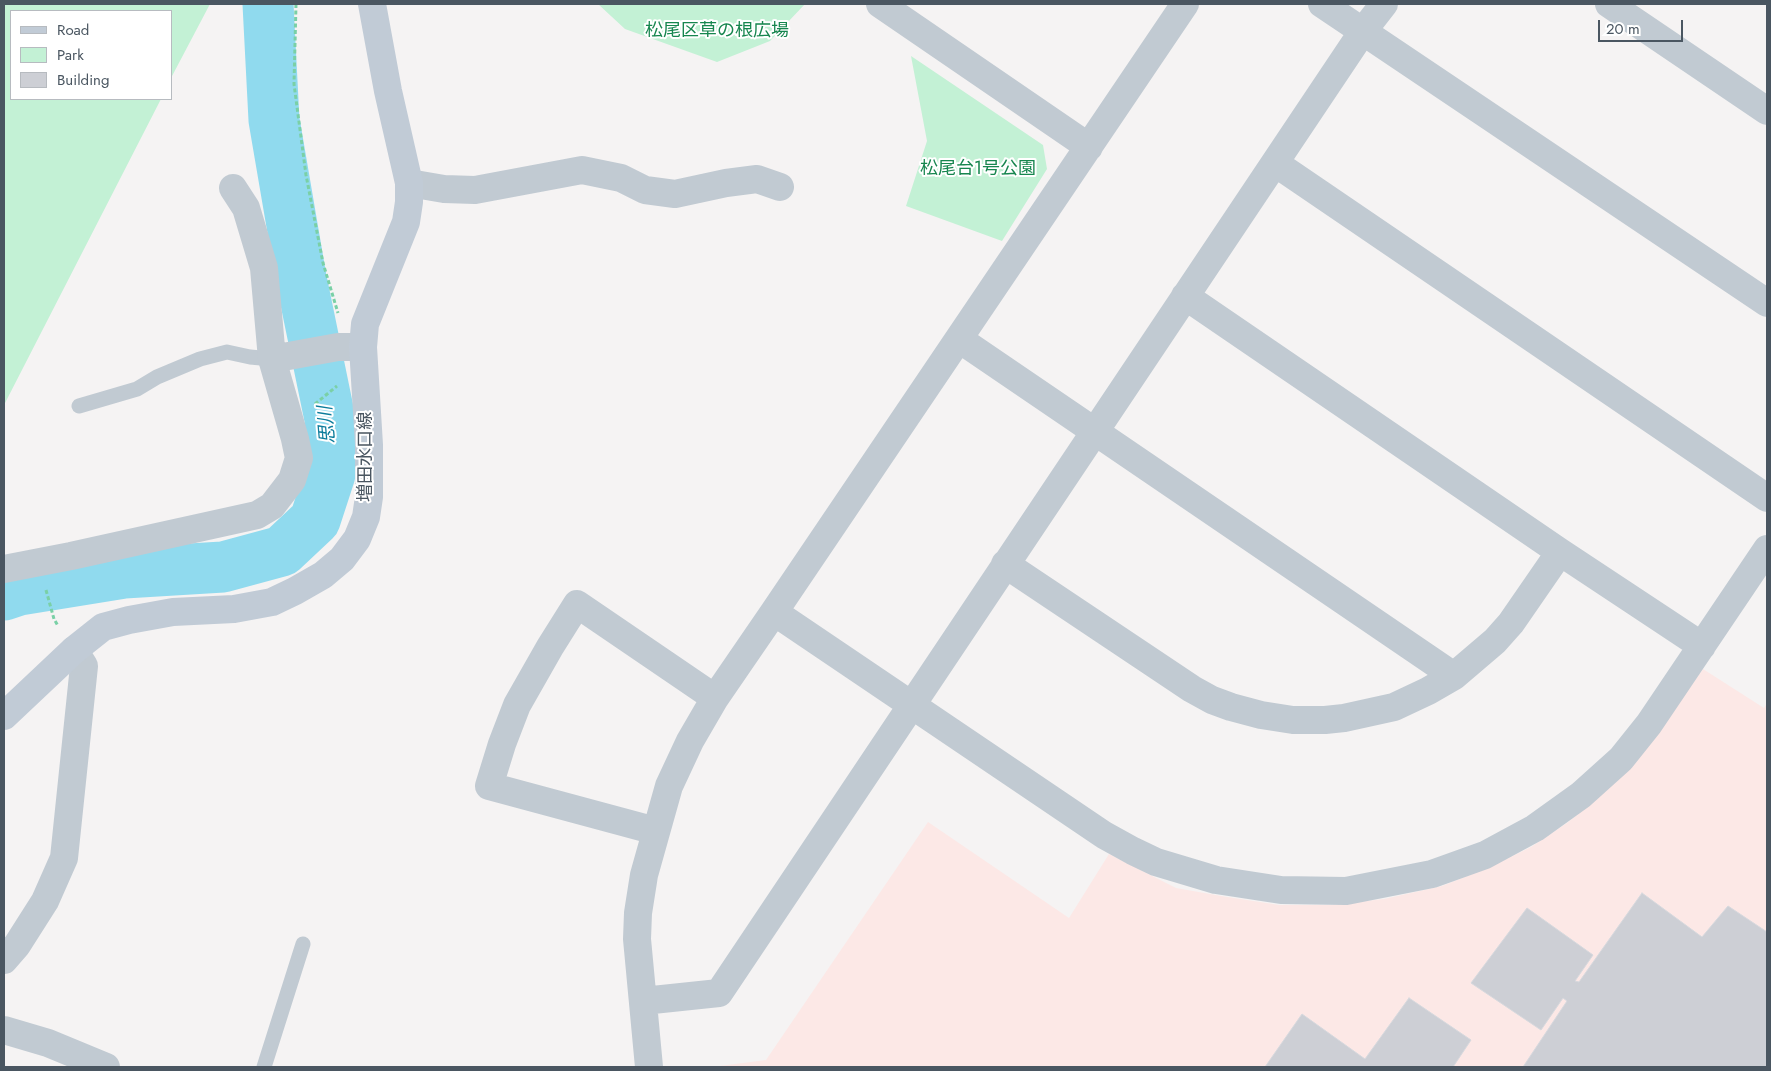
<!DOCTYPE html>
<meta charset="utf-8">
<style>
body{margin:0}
#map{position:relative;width:1771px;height:1071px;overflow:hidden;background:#f5f3f3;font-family:Jost,sans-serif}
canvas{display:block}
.frame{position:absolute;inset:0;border:5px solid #4a5661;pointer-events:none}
.legend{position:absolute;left:10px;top:10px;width:162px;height:90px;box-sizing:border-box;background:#fff;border:1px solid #b7bbc0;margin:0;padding:6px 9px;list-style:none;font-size:15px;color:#4a5661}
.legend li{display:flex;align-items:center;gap:10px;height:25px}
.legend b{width:25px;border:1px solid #b7bbc0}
.scale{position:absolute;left:1598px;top:20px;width:85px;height:22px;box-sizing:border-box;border:2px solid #4a5661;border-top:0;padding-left:6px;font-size:15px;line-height:18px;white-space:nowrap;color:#4a5661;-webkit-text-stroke:4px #fff;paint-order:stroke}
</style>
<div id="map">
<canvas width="1771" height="1071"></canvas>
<div class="frame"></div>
<ul class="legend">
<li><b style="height:6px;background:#c1cbd6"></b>Road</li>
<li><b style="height:14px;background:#c3f1d5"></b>Park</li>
<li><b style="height:14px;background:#cdcfd5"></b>Building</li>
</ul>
<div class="scale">20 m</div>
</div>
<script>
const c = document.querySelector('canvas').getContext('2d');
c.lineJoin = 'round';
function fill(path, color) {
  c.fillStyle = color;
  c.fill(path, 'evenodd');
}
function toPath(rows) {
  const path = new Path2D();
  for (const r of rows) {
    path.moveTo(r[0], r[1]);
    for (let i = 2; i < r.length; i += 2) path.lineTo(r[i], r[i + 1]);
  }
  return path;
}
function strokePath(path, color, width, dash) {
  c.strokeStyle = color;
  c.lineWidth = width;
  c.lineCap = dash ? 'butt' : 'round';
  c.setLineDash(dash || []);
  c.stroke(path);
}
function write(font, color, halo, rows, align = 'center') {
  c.font = font + ' Jost,"Noto Sans JP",sans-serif';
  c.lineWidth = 4;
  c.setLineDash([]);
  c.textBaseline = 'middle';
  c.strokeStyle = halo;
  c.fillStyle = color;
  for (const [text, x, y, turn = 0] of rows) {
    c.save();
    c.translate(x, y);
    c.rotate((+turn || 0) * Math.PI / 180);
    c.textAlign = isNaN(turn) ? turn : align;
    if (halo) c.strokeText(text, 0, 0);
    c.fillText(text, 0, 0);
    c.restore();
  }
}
fill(toPath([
 [1703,669,1764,708,1767,703,1767,1067,712,1067,766,1060,928,822,1069,918,1109,854,1176,888,1227,897,1279,905,1330,905,1384,899,1442,886,1492,866,1531,847,1567,823,1608,789,1643,753]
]), '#fce8e6');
fill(toPath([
 [4,4,210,4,171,78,171,11,11,11,11,99,161,99,4,405],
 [598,4,805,4,770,41,717,62,625,29],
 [911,56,1043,145,1047,169,1002,241,906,206,927,141]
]), '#c3f1d5');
strokePath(toPath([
 [4,595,19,590,124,573,223,567,282,551,315,520,330,474,330,419,301,278,274,120,268,4]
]), '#90daee', 51);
const building = toPath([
 [1642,893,1702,937,1728,906,1767,932,1767,1067,1523,1067,1567,1001,1563,998,1541,1030,1471,983,1527,908,1593,955,1575,981,1579,982,1642,893],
 [1409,998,1471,1040,1453,1067,1265,1067,1302,1014,1365,1059,1409,998]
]);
fill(building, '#cdcfd5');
strokePath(building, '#d7d9de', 1);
strokePath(toPath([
 [296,4,294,84,306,175,323,263,338,313],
 [315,404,337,386],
 [46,590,54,619,58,626]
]), '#7ad0a6', 3, [4, 2.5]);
strokePath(toPath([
 [79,406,137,389,157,377,200,359,227,352,250,357,272,359],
 [264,1067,303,944]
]), '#c1cad2', 15);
strokePath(toPath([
 [880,4,1089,147],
 [1322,4,1767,303],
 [1609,4,1767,111],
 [1275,163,1767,498],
 [409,183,444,189,475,190,582,170,621,178,645,190,675,194,726,183,757,179,780,187],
 [1185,296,1560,552,1702,646],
 [959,339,1454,676],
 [272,359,338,347,363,347],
 [1005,564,1192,689,1212,700,1231,707,1261,715,1293,720,1325,720,1344,718,1394,707,1428,691,1454,676,1495,641,1511,623,1560,552],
 [4,569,71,556,257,515,272,506,292,480,299,458,295,439,272,359,264,268,246,208,233,188],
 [774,612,1104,835,1133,851,1156,862,1216,880,1281,890,1346,891,1432,874,1485,855,1535,828,1581,795,1621,759,1649,724,1767,549],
 [656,831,489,786,502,744,517,705,550,647,577,604,715,698],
 [4,960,17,945,45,901,64,858,84,666,74,650],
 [643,1001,719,993,1363,31,1384,4],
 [4,1030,48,1043,106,1067],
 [649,1067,637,939,638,913,644,875,669,786,690,741,715,698,774,612,1185,4]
]), '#c1cad2', 28);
strokePath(toPath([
 [4,716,74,650,103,627,129,620,173,612,234,609,272,602,295,591,323,575,342,559,357,539,366,517,369,497,369,445,363,347,365,324,406,222,409,202,409,183,388,91,372,4]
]), '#c1cbd6', 28);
write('18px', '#17864f', '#fff', [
 ["松尾区草の根広場",717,32],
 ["松尾台1号公園",978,170]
]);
write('18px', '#4a5661', '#fff', [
 ["増田水口線",367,457,-90]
]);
write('italic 19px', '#0c7c9b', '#fff', [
 ["思川",328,425,-95]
]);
</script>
